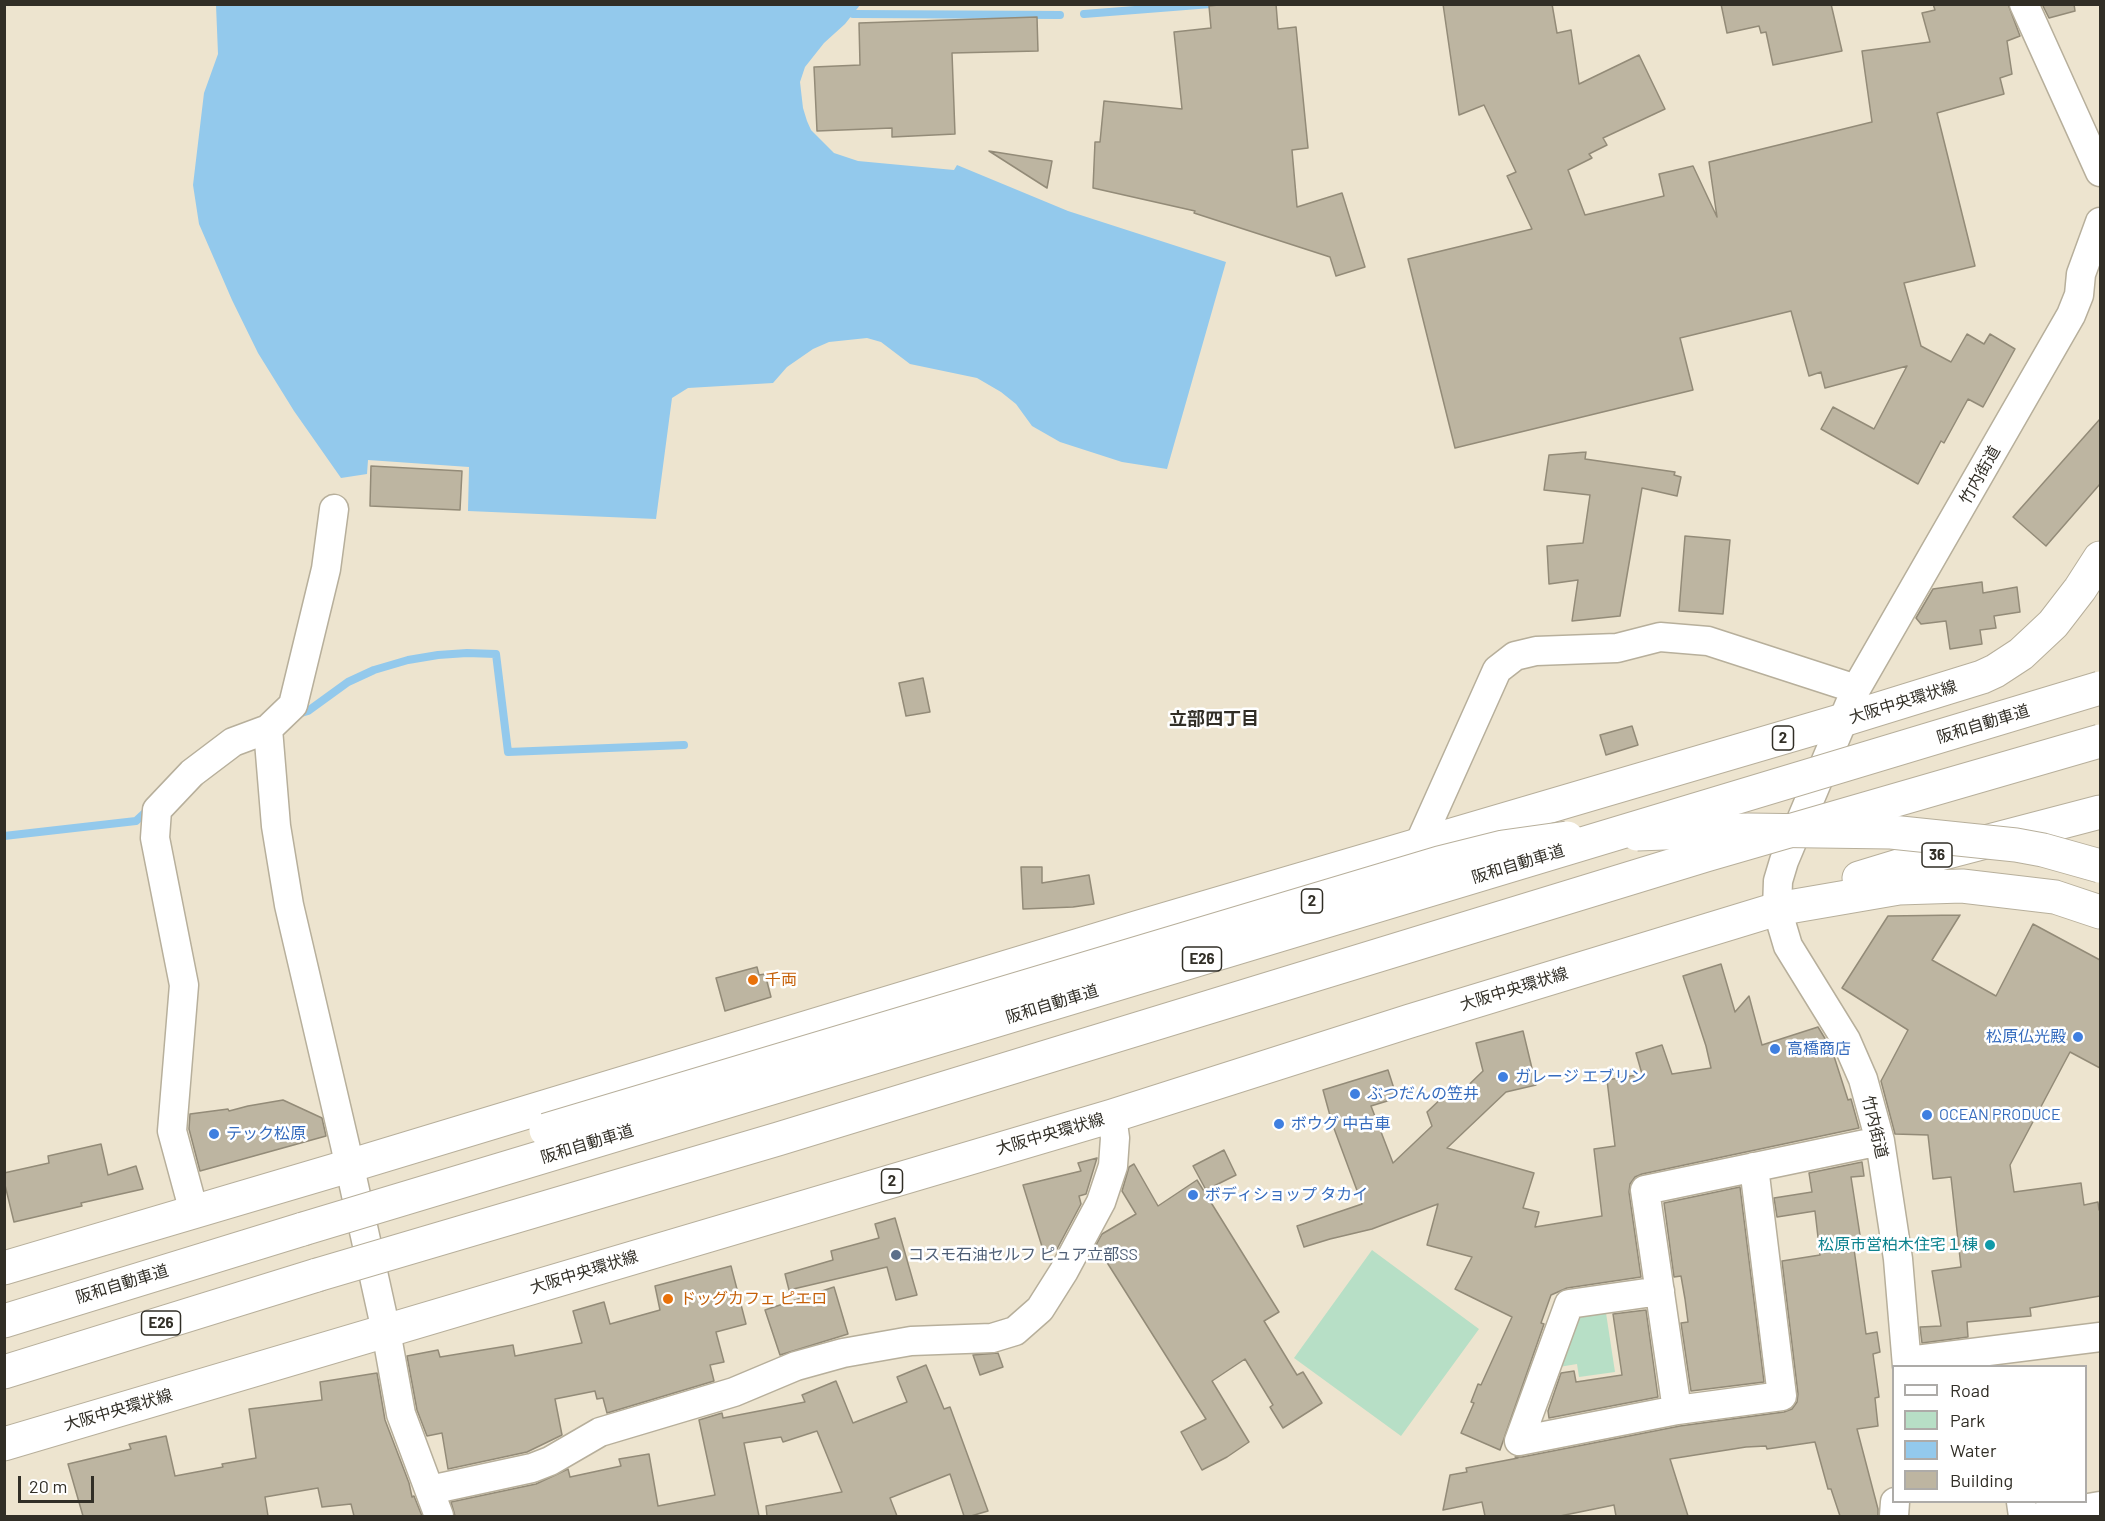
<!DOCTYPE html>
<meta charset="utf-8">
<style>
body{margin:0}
#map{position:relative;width:2105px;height:1521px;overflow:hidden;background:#ede4cf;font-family:Barlow,sans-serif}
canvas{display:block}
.frame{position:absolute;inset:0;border:6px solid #312e26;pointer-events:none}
.legend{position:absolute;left:1892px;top:1365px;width:195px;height:138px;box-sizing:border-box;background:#fff;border:2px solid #adaba8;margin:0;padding:8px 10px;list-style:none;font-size:18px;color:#312e26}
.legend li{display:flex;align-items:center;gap:12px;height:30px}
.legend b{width:30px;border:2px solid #adaba8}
.scale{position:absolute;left:18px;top:1476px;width:76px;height:27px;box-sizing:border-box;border:3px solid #312e26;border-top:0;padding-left:8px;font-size:18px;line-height:21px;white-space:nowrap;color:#312e26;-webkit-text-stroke:4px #fff;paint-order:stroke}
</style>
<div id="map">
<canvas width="2105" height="1521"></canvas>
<div class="frame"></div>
<ul class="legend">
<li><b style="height:8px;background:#fff"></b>Road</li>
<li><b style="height:16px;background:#b7dfc6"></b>Park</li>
<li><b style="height:16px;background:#93c9ec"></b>Water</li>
<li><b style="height:16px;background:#bdb5a1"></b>Building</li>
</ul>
<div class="scale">20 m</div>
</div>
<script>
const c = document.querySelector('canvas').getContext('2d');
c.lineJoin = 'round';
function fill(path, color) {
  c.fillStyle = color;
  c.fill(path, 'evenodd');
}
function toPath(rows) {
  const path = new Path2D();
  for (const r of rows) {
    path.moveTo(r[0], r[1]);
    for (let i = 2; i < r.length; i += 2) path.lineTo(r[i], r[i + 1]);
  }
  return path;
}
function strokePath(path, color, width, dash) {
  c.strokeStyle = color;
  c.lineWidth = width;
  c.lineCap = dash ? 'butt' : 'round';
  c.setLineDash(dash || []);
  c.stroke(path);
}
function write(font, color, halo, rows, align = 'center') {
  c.font = font + ' Barlow,"Noto Sans JP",sans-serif';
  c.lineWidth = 5;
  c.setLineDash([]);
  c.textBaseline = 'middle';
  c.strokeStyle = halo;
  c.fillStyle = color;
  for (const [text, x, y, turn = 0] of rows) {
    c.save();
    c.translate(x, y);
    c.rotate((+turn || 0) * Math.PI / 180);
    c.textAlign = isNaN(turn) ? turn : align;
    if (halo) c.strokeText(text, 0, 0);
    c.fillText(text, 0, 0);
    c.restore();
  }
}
fill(toPath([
 [1372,1250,1479,1329,1401,1436,1294,1358],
 [1606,1313,1615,1372,1579,1377,1577,1364,1559,1367,1574,1318]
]), '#b7dfc6');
fill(toPath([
 [216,5,860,5,845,24,824,43,805,67,800,82,803,108,807,121,811,130,834,153,858,161,954,170,957,165,1068,211,1226,262,1167,469,1122,462,1060,442,1032,426,1016,404,1001,392,977,378,910,364,881,342,867,338,829,342,813,349,787,367,773,383,688,388,672,398,656,519,468,511,469,467,368,460,367,474,341,478,294,411,258,353,232,300,199,224,193,185,204,93,218,54]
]), '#93c9ec');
strokePath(toPath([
 [853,14,1060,15],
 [1084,14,1211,4],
 [298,714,308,711,348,682,374,670,408,660,438,655,467,653,496,654,508,752,684,745],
 [4,836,136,821,149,809]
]), '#93c9ec', 8);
const building = toPath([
 [1228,4,1276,4,1278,29,1296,27,1308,148,1292,150,1297,207,1342,193,1365,267,1336,276,1330,257,1194,213,1195,211,1093,188,1095,142,1100,142,1104,101,1182,109,1174,32,1211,28,1209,6,1228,4],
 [1443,4,1552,4,1557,33,1571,30,1579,84,1639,55,1665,109,1603,138,1607,145,1589,154,1592,158,1568,170,1585,215,1664,196,1659,174,1693,166,1717,217,1709,162,1872,122,1862,51,1930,42,1922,13,1935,10,1933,4,2008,4,2020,36,2007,41,2012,74,2000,78,2004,94,1937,113,1975,266,1904,283,1921,346,1951,362,1967,334,1984,344,1990,334,2015,349,1983,407,1968,399,1944,443,1941,441,1918,484,1821,429,1833,407,1874,429,1907,366,1825,388,1821,372,1809,376,1791,311,1680,338,1693,390,1455,448,1408,259,1532,229,1507,176,1516,172,1484,105,1459,115,1443,4],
 [1721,4,1831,4,1842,51,1773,65,1766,32,1761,33,1759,26,1727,33,1721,4],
 [2042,4,2074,4,2075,11,2049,18,2042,4],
 [1037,17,1038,51,952,53,955,134,892,137,892,128,817,131,814,67,860,65,859,23,1037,17],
 [989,151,1052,161,1047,188,989,151],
 [2100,419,2100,484,2046,546,2013,517,2100,419],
 [1586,452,1585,459,1675,472,1674,475,1681,477,1677,496,1642,488,1620,616,1572,621,1578,580,1549,584,1547,546,1583,543,1590,495,1544,490,1549,455,1586,452],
 [371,466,462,471,460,510,370,506,371,466],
 [1685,536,1730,540,1723,614,1679,611,1685,536],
 [1982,582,1983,593,2017,587,2020,612,1994,616,1996,628,1980,630,1982,644,1950,649,1946,621,1921,624,1916,618,1933,589,1982,582],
 [923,678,930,712,906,716,899,683,923,678],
 [1632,726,1638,745,1606,755,1600,735,1632,726],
 [1021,867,1042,867,1042,883,1089,875,1094,904,1073,907,1023,909,1021,867],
 [1960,915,1932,960,1996,996,2033,924,2100,960,2100,1068,2070,1052,2010,1165,2014,1192,2081,1183,2084,1205,2098,1202,2099,1210,2100,1209,2100,1296,2030,1308,2031,1316,1967,1322,1968,1337,1922,1343,1920,1327,1941,1326,1932,1271,1961,1267,1951,1177,1933,1179,1928,1135,1895,1134,1881,1081,1908,1030,1842,988,1888,916,1960,915],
 [1721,964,1735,1012,1749,996,1762,1045,1818,1027,1832,1050,1848,1100,1851,1099,1859,1128,1642,1174,1635,1177,1630,1184,1629,1192,1641,1277,1567,1288,1551,1295,1541,1323,1544,1324,1500,1450,1461,1433,1474,1403,1471,1402,1478,1384,1481,1385,1512,1317,1455,1289,1472,1257,1427,1245,1438,1204,1372,1229,1330,1239,1304,1247,1297,1226,1362,1204,1332,1123,1323,1090,1388,1070,1397,1098,1371,1106,1393,1163,1432,1126,1427,1112,1446,1094,1452,1101,1483,1071,1476,1043,1523,1031,1536,1085,1506,1092,1447,1148,1534,1173,1523,1208,1539,1212,1535,1227,1602,1216,1594,1149,1615,1146,1607,1080,1642,1074,1636,1053,1662,1045,1672,1074,1711,1068,1706,1046,1683,976,1721,964],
 [757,967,759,975,765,974,771,997,725,1011,716,978,757,967],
 [283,1100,322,1118,326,1136,200,1171,189,1129,190,1114,228,1109,229,1111,248,1106,283,1100],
 [101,1144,108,1175,136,1166,143,1189,81,1203,82,1206,14,1222,4,1181,4,1173,49,1163,48,1156,101,1144],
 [1224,1150,1236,1175,1206,1190,1193,1166,1224,1150],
 [1097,1158,1086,1194,1079,1196,1081,1204,1057,1249,1044,1253,1023,1185,1081,1171,1078,1163,1097,1158],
 [1862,1162,1864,1176,1851,1177,1862,1248,1854,1249,1866,1334,1877,1332,1880,1352,1873,1354,1879,1397,1875,1398,1878,1426,1857,1429,1878,1509,1878,1516,1840,1516,1831,1489,1828,1489,1815,1442,1767,1449,1766,1446,1746,1447,1670,1459,1688,1516,1616,1516,1614,1505,1560,1516,1485,1516,1482,1502,1443,1510,1450,1475,1467,1472,1466,1468,1518,1458,1515,1457,1522,1457,1680,1426,1784,1412,1792,1409,1797,1402,1798,1394,1782,1261,1820,1255,1815,1211,1777,1217,1774,1198,1812,1192,1809,1173,1862,1162],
 [1134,1164,1158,1206,1197,1180,1279,1312,1264,1321,1297,1375,1303,1372,1322,1403,1283,1428,1270,1407,1273,1405,1245,1359,1212,1381,1249,1442,1227,1457,1202,1470,1181,1432,1206,1419,1096,1245,1102,1234,1136,1214,1122,1191,1129,1167,1134,1164],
 [1740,1187,1764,1382,1691,1391,1681,1323,1688,1322,1685,1299,1681,1276,1674,1277,1664,1203,1740,1187],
 [895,1218,917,1295,896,1300,887,1267,789,1290,785,1274,833,1260,831,1251,879,1238,875,1224,895,1218],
 [731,1266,746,1324,716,1332,724,1362,710,1365,714,1381,607,1413,603,1398,597,1399,595,1391,555,1399,562,1435,527,1452,448,1469,442,1433,427,1436,417,1410,407,1356,438,1350,440,1357,513,1345,515,1356,582,1343,573,1311,604,1302,610,1324,660,1310,655,1286,731,1266],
 [834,1287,848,1334,780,1355,765,1310,834,1287],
 [1646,1310,1658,1397,1549,1418,1548,1411,1561,1373,1574,1371,1576,1382,1622,1375,1613,1314,1646,1310],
 [998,1353,1003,1367,980,1375,973,1355,998,1353],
 [926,1365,944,1409,950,1407,988,1511,971,1516,964,1516,950,1474,890,1498,897,1516,767,1516,766,1506,842,1492,817,1431,783,1442,781,1437,744,1443,759,1516,455,1516,451,1502,536,1484,568,1469,570,1477,621,1466,619,1459,649,1454,658,1506,715,1495,699,1420,722,1413,723,1418,805,1402,802,1395,836,1381,853,1423,907,1402,897,1377,926,1365],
 [377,1373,385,1420,409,1483,412,1497,414,1496,422,1516,354,1516,351,1504,322,1507,318,1488,265,1497,268,1516,83,1516,68,1464,131,1449,129,1444,166,1436,175,1476,223,1467,222,1464,256,1458,249,1409,322,1400,320,1382,377,1373]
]);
fill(building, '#bdb5a1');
strokePath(building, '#938b78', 1.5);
const street = toPath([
 [2024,4,2100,172],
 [268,729,276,826,289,905,345,1145,386,1331,401,1414,439,1516],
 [1419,844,1497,670,1515,656,1536,651,1617,648,1660,637,1708,641,1856,689],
 [194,1212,172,1131,184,985,155,838,157,810,192,773,233,742,268,729,293,705,326,569,334,509],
 [1908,1361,2100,1337],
 [1907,1366,1898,1259,1880,1141,1863,1079,1846,1040,1788,946,1777,909,1778,881,1784,861,1856,689,2071,315,2079,295,2081,274,2100,222],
 [1677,1410,1782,1396,1754,1167],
 [1519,1441,1677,1410,1645,1190,1880,1141],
 [1519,1441,1569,1304,1660,1291],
 [430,1490,532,1468,550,1461,600,1432,734,1392,796,1366,843,1353,911,1341,992,1338,1015,1331,1040,1309,1064,1271,1101,1202,1113,1166,1115,1138,1112,1116],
 [2021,1502,2023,1516],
 [1894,1516,1895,1502],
 [2042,1516,2100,1506]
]);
const primary = toPath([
 [1859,878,1928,857,2100,812],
 [4,1268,349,1166,1139,927,1843,720,1982,677,1995,671,2021,654,2053,624,2080,589,2100,558],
 [4,1444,1112,1116,1410,1021,1777,909,1899,888,1962,886,2055,897,2100,912]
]);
const highway = toPath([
 [4,1321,303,1229],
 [4,1372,317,1275]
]);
strokePath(street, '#b7af9b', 31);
strokePath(primary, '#b7af9b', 35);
strokePath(highway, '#b7af9b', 35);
strokePath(street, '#fff', 28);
strokePath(primary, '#fff', 33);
strokePath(highway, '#fff', 33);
const primaryBridge = toPath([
 [1637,834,1748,830,1891,832,2016,845,2043,850,2100,866],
 [546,1130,1439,863,1503,847,1567,838]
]);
const highwayBridge = toPath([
 [303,1229,2100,688],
 [317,1275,778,1139,1706,855,2100,741]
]);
strokePath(primaryBridge, '#b7af9b', 35, []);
strokePath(highwayBridge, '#b7af9b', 35, []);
strokePath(primaryBridge, '#fff', 33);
strokePath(highwayBridge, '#fff', 33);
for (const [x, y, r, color] of [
 [753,980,6,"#e8710a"],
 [2078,1037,6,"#3f7fe0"],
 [1775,1049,6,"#3f7fe0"],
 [1503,1077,6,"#3f7fe0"],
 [1355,1094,6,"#3f7fe0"],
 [1927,1115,6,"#3f7fe0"],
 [1279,1124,6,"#3f7fe0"],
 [214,1134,6,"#3f7fe0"],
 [1193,1195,6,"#3f7fe0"],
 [1990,1245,6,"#0f9aa8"],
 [896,1255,6,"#5c6f8a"],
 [668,1299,6,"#e8710a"]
]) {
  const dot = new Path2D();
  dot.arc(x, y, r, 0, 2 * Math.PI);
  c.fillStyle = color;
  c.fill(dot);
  strokePath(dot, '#fff', 2);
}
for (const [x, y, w] of [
 [1783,738,21],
 [1937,855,30],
 [1312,901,21],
 [1202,959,39],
 [892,1181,21],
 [161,1323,39]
]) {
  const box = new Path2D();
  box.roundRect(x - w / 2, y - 12, w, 24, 4.5);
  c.fillStyle = '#fff';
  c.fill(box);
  strokePath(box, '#312e26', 1.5);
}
write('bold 15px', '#312e26', null, [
 ["2",1783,738],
 ["36",1937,855],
 ["2",1312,901],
 ["E26",1202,959],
 ["2",892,1181],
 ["E26",161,1323]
]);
write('16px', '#312e26', '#fff', [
 ["竹内街道",1980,475,-60],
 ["大阪中央環状線",1903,702,-17],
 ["阪和自動車道",1983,724,-17],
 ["阪和自動車道",1518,864,-17],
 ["大阪中央環状線",1514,989,-17],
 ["阪和自動車道",1052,1004,-17],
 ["竹内街道",1875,1127,77],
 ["大阪中央環状線",1050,1134,-16],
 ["阪和自動車道",587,1144,-17],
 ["大阪中央環状線",584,1272,-17],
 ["阪和自動車道",122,1284,-17],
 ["大阪中央環状線",118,1410,-16]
]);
write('16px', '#c56008', '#fff', [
 ["千両",765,980],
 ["ドッグカフェ ピエロ",680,1299]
], 'left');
write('16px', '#366cbe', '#fff', [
 ["松原仏光殿",2066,1037,"right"],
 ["高橋商店",1787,1049],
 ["ガレージ エブリン",1515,1077],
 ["ぶつだんの笠井",1367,1094],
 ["OCEAN PRODUCE",1939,1115],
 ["ボウグ 中古車",1291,1124],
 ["テック松原",226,1134],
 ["ボディショップ タカイ",1205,1195]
], 'left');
write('16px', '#0d838f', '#fff', [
 ["松原市営柏木住宅１棟",1978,1245]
], 'right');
write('16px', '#4e5e75', '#fff', [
 ["コスモ石油セルフ ピュア立部SS",908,1255]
], 'left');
write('bold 18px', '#312e26', '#fff', [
 ["立部四丁目",1214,719]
]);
</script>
